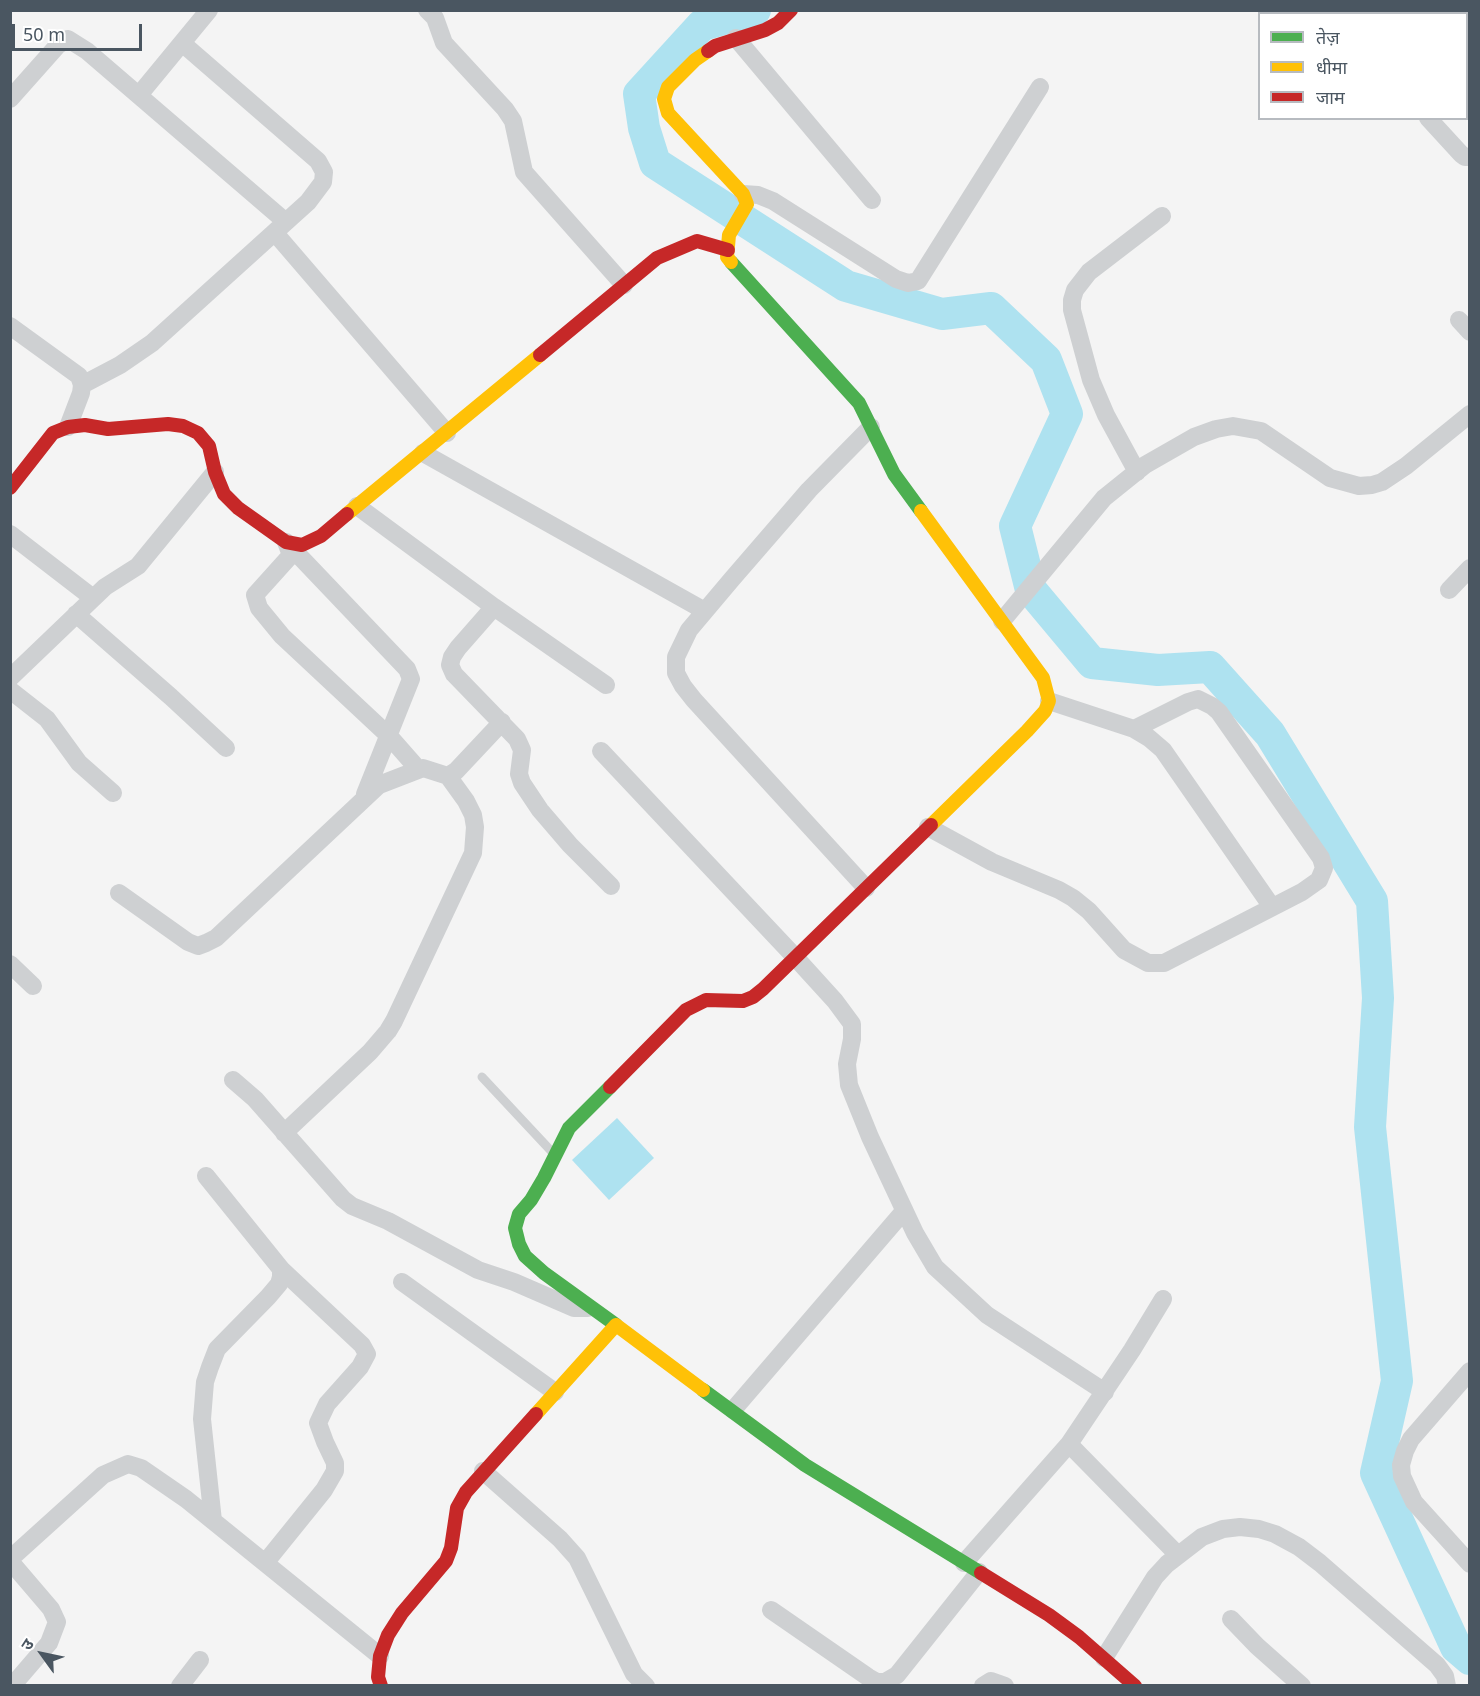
<!DOCTYPE html>
<meta charset="utf-8">
<style>
body{margin:0}
#map{position:relative;width:1480px;height:1696px;overflow:hidden;background:#f4f4f4;font-family:"Noto Sans","Noto Sans Devanagari",sans-serif}
canvas{display:block}
.frame{position:absolute;inset:0;border:12px solid #4a5661;pointer-events:none}
.legend{position:absolute;left:1258px;top:12px;width:210px;height:108px;box-sizing:border-box;background:#fff;border:2px solid #b7bbc0;margin:0;padding:8px 10px;list-style:none;font-size:18px;color:#4a5661}
.legend li{display:flex;align-items:center;gap:12px;height:30px}
.legend b{width:30px;border:2px solid #b7bbc0}
.north{position:absolute;left:12px;top:1624px;width:60px;height:60px;-webkit-text-stroke:4px #fff;paint-order:stroke;rotate:303deg;font-size:16px;font-weight:700;line-height:24px;text-align:center;color:#4a5661}
.north::after{content:'';display:block;margin:auto;width:21px;height:27px;background:#4a5661;clip-path:polygon(50% 0,100% 100%,50% 72%,0 100%)}
.scale{position:absolute;left:12px;top:24px;width:130px;height:27px;box-sizing:border-box;border:3px solid #4a5661;border-top:0;padding-left:8px;font-size:18px;line-height:21px;white-space:nowrap;color:#4a5661;-webkit-text-stroke:4px #fff;paint-order:stroke}
</style>
<div id="map">
<canvas width="1480" height="1696"></canvas>
<div class="frame"></div>
<ul class="legend">
<li><b style="height:8px;background:#4caf50"></b>तेज़</li>
<li><b style="height:8px;background:#ffc107"></b>धीमा</li>
<li><b style="height:8px;background:#c62828"></b>जाम</li>
</ul>
<div class="north">उ</div>
<div class="scale">50 m</div>
</div>
<script>
const c = document.querySelector('canvas').getContext('2d');
c.lineJoin = 'round';
function fill(path, color) {
  c.fillStyle = color;
  c.fill(path, 'evenodd');
}
function toPath(rows) {
  const path = new Path2D();
  for (const r of rows) {
    path.moveTo(r[0], r[1]);
    for (let i = 2; i < r.length; i += 2) path.lineTo(r[i], r[i + 1]);
  }
  return path;
}
function strokePath(path, color, width, dash) {
  c.strokeStyle = color;
  c.lineWidth = width;
  c.lineCap = dash ? 'butt' : 'round';
  c.setLineDash(dash || []);
  c.stroke(path);
}
fill(toPath([
 [617,1118,654,1158,609,1200,572,1160]
]), '#aee2f0');
strokePath(toPath([
 [755,10,702,25,639,94,644,128,655,163,846,286,942,314,991,308,1046,360,1067,414,1015,526,1031,590,1092,663,1158,670,1210,667,1270,734,1372,901,1378,998,1370,1127,1397,1381,1376,1473,1456,1647,1470,1659]
]), '#aee2f0', 32);
strokePath(toPath([
 [482,1077,553,1153]
]), '#ced0d2', 9);
strokePath(toPath([
 [427,10,435,18,444,43,505,109,513,121,524,172,624,285],
 [1330,10,1332,14],
 [736,38,872,200],
 [139,95,209,10],
 [10,99,58,45,68,39,87,51,286,222],
 [1428,118,1461,154,1465,157,1470,157],
 [743,194,758,195,773,201,896,279,908,283,918,281,1040,87],
 [275,233,447,433],
 [1459,320,1470,332],
 [10,326,79,376,82,385,81,393,68,427],
 [82,385,120,365,152,343,308,202,323,182,324,172,318,161,182,43],
 [423,453,705,611],
 [1137,472,1106,415,1091,380,1072,310,1072,300,1075,290,1089,272,1162,216],
 [357,506,494,607,606,685],
 [10,534,93,598],
 [286,542,407,669,411,679,365,794],
 [286,542,291,555,255,595,259,608,282,636,389,736,418,769],
 [1449,590,1470,568],
 [494,607,458,648,452,657,450,665,454,674,517,739,522,750,519,774,522,783,540,810,570,845,611,886],
 [76,614,171,697,226,748],
 [1002,621,1104,498,1145,465,1194,437,1216,429,1233,426,1261,431,1330,478,1359,486,1372,485,1382,482,1406,466,1470,414],
 [10,678,105,587,138,566,215,472],
 [10,690,47,719,79,763,113,793],
 [1049,701,1134,729,1149,738,1163,750,1272,907],
 [601,751,795,957,835,1001,852,1024,852,1039,847,1064,849,1085,870,1137,915,1233,935,1267,987,1315,1105,1392],
 [928,827,992,862,1059,890,1073,898,1089,911,1124,950,1148,963,1164,963,1302,892,1319,880,1324,868,1321,858,1219,712,1212,706,1198,699,1188,702,1134,729],
 [866,888,694,700,683,686,676,673,676,657,689,630,732,579,809,490,871,427],
 [119,893,188,942,198,946,206,943,216,938,379,785,423,768,448,776,456,771,502,722],
 [10,964,33,986],
 [233,1080,255,1099,343,1199,352,1206,388,1221,478,1270,514,1282,574,1308,588,1308],
 [284,1133,370,1052,388,1031,394,1021,473,853,475,827,473,815,466,801,448,776],
 [206,1176,281,1269,281,1277,279,1284,268,1297,217,1349,210,1367,205,1382,202,1419,213,1521],
 [402,1282,555,1392],
 [1470,1371,1411,1439,1405,1451,1401,1465,1402,1476,1414,1502,1470,1564],
 [733,1410,904,1211],
 [1069,1444,1178,1555],
 [483,1471,560,1539,577,1558,634,1674,646,1686],
 [10,1559,103,1475,128,1464,141,1468,186,1499,380,1656],
 [10,1561,51,1609,57,1622,49,1643,12,1686],
 [265,1563,324,1490,335,1471,335,1463,325,1442,318,1423,327,1404,360,1367,367,1354,362,1345,281,1269],
 [964,1563,1069,1444,1132,1350,1163,1299],
 [771,1610,868,1677,877,1682,885,1682,897,1675,979,1572],
 [1231,1619,1257,1646,1302,1686],
 [1104,1658,1155,1577,1167,1564,1202,1537,1223,1529,1240,1527,1259,1529,1275,1534,1299,1547,1320,1563,1437,1665,1445,1676,1447,1686],
 [180,1686,200,1660],
 [983,1686,991,1681,1005,1686]
]), '#ced0d2', 18);
strokePath(toPath([
 [731,262,859,403,894,474,921,511],
 [610,1087,569,1128,544,1178,531,1200,519,1214,515,1228,519,1244,525,1256,544,1273,616,1325],
 [703,1390,805,1465,981,1573]
]), '#4caf50', 14);
strokePath(toPath([
 [708,51,695,60,668,87,664,99,668,113,743,194,747,204,729,235,727,257,731,262],
 [921,511,1043,678,1049,701,1045,711,1027,731,931,825],
 [347,514,540,355],
 [536,1414,616,1325,703,1390]
]), '#ffc107', 14);
strokePath(toPath([
 [708,51,715,46,765,30,778,23,791,10],
 [540,355,657,258,697,241,728,250],
 [10,488,53,433,68,427,85,425,108,429,168,424,183,426,198,433,209,446,215,472,224,494,238,508,286,542,302,545,321,536,347,514],
 [610,1087,686,1010,706,1000,743,1001,753,997,763,989,931,825],
 [981,1573,1049,1615,1079,1637,1135,1686],
 [381,1686,378,1677,380,1656,388,1635,402,1613,446,1561,451,1548,457,1508,466,1492,536,1414]
]), '#c62828', 14);
</script>
